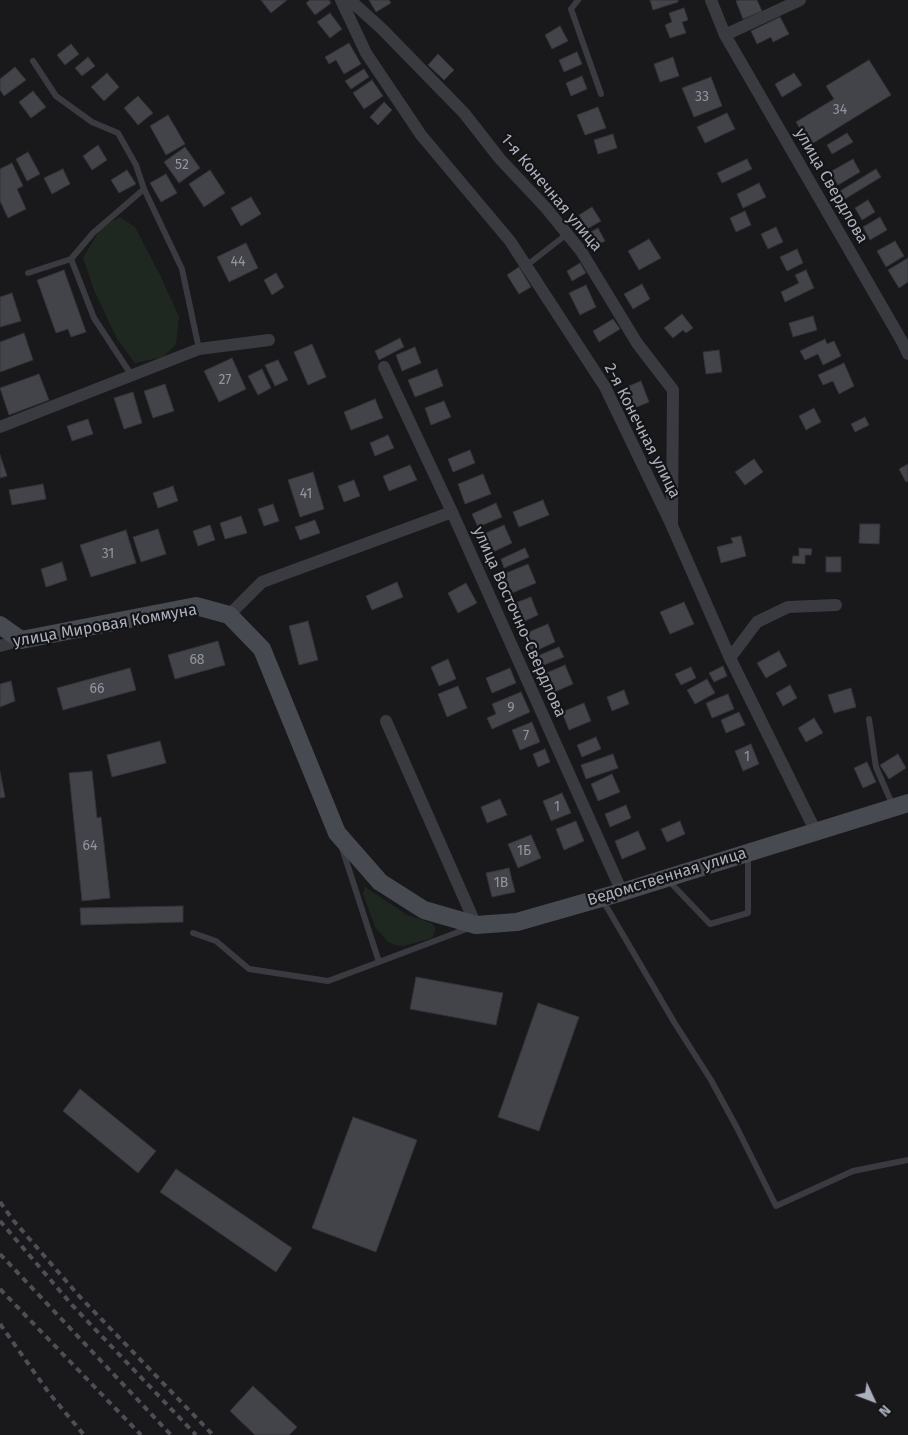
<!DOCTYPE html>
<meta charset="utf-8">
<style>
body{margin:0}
#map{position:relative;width:908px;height:1435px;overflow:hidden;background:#19191c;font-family:"Fira Sans",sans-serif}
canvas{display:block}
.north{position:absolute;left:848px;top:1375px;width:50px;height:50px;-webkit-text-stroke:4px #141417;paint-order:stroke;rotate:133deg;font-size:14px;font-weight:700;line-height:20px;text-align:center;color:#abb0bd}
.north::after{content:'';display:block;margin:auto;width:18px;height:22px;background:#abb0bd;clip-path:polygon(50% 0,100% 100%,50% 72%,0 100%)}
</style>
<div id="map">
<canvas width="908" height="1435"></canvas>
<div class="north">N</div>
</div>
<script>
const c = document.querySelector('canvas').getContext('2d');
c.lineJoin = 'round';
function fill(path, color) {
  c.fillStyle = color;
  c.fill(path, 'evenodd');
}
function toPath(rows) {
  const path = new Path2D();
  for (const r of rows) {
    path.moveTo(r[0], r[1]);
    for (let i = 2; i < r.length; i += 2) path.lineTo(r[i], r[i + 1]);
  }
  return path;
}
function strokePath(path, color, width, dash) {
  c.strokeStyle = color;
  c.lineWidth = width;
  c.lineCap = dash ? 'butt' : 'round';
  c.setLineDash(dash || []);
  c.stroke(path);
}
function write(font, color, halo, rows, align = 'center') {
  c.font = font + ' "Fira Sans",sans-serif';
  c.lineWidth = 4.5;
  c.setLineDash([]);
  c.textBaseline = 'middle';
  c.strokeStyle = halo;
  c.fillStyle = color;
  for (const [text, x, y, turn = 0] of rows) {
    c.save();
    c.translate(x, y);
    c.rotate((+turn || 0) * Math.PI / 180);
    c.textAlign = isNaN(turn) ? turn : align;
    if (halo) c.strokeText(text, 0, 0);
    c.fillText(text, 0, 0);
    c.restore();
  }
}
fill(toPath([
 [120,217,135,227,161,277,179,317,176,344,163,357,135,363,117,339,94,290,83,258,101,228],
 [365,887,407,915,431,923,435,927,435,931,432,938,404,946,396,945,388,942,375,927,363,894]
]), '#1f2820');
const building = toPath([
 [261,0,287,0,271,13,261,0],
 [310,0,329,0,331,3,315,15,306,3,310,0],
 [369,0,389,0,391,3,376,12,369,0],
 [650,0,678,0,678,2,653,10,650,0],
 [739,0,757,0,762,11,743,19,736,1,739,0],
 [684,8,688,20,682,22,686,33,670,38,665,25,672,22,669,13,684,8],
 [330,13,342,29,330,38,317,22,330,13],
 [780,17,789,34,773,42,771,37,757,44,751,31,780,17],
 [560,26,568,41,552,49,545,35,560,26],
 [349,43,361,64,344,74,336,60,329,64,325,57,349,43],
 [71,44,79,54,65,65,57,55,71,44],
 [577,52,582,64,564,72,559,60,577,52],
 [438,54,454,70,444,80,428,65,438,54],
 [88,57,95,66,82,76,75,68,88,57],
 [673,57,679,76,660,82,654,64,673,57],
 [869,60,891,95,810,145,796,122,834,99,826,86,869,60],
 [15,67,26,80,4,96,0,90,0,79,15,67],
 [364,69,369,77,351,89,345,81,364,69],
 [107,73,119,87,104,101,91,87,107,73],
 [794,73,802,85,782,97,775,84,794,73],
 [582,76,587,89,571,96,566,83,582,76],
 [711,77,722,106,694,117,682,88,711,77],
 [372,80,383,96,364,109,353,93,372,80],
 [33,91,46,107,31,118,19,102,33,91],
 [138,96,153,113,138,125,124,108,138,96],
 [384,102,392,110,378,125,370,117,384,102],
 [598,107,606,128,585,135,577,115,598,107],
 [727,113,735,129,705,143,697,127,727,113],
 [168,115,185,144,166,155,150,126,168,115],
 [847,133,853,142,832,154,827,145,847,133],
 [613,134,617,148,598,154,594,140,613,134],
 [98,145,107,160,92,170,83,156,98,145],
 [185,147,200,168,179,183,164,162,185,147],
 [28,152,40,174,27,181,16,159,28,152],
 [747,159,752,169,722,183,717,173,747,159],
 [853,159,860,172,838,185,830,172,853,159],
 [12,163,23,186,17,189,26,209,8,218,0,201,0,169,12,163],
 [63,169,70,184,52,194,44,178,63,169],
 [876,169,881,177,845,199,840,191,876,169],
 [127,170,136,184,119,193,111,180,127,170],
 [210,170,225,193,204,207,189,184,210,170],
 [166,174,177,193,161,202,150,183,166,174],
 [759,183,766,197,743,208,737,194,759,183],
 [251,197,261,214,241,226,231,208,251,197],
 [868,200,875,212,862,220,855,208,868,200],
 [592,207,601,221,587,229,579,215,592,207],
 [745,211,751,225,736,232,730,218,745,211],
 [880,217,887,230,870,240,863,227,880,217],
 [776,227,783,242,768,249,761,234,776,227],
 [598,228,605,241,590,249,583,236,598,228],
 [649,239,661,258,639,270,628,251,649,239],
 [895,241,904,256,886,267,877,251,895,241],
 [246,243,258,268,229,282,217,257,246,243],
 [797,249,803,263,787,271,780,257,797,249],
 [908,258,908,282,899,288,888,270,908,258],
 [580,263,586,273,572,281,567,271,580,263],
 [519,267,531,287,519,294,507,275,519,267],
 [64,270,86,332,71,337,68,329,56,333,37,280,64,270],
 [806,270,814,288,785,302,781,292,799,283,795,275,806,270],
 [276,273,284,287,272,295,264,280,276,273],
 [642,284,650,299,633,309,624,294,642,284],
 [586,285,596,307,580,315,569,293,586,285],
 [12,293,21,321,0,327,0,297,12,293],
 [682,314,693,328,686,333,683,330,673,338,664,328,682,314],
 [813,316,817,330,793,337,789,323,813,316],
 [613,319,620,329,599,342,593,331,613,319],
 [24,333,33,360,0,372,0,342,24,333],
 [400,338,404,347,379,360,375,351,400,338],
 [825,339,827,344,834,341,841,356,823,365,818,354,805,360,800,351,825,339],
 [312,344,326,377,308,385,294,352,312,344],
 [415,347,421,363,402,371,396,355,415,347],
 [719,350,722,372,706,374,703,352,719,350],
 [232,358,246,389,219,402,204,371,232,358],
 [278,360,288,380,275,386,265,365,278,360],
 [844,363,854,386,839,394,833,381,823,385,818,375,844,363],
 [262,369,271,388,258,395,248,376,262,369],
 [437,369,443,386,415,397,408,380,437,369],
 [39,374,49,400,9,415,0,388,39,374],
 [641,381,649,402,632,409,624,388,641,381],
 [165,384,174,411,153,418,144,391,165,384],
 [133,392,142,423,124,429,114,398,133,392],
 [375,399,383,418,351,430,344,412,375,399],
 [444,401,451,417,431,425,425,408,444,401],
 [814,408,821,422,806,430,799,416,814,408],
 [865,417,869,425,855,432,851,424,865,417],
 [88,419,93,434,72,441,67,426,88,419],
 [388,435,394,448,375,456,370,443,388,435],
 [470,450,475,463,453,472,448,459,470,450],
 [0,455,7,476,0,478,0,455],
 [754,459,763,472,745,485,735,472,754,459],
 [908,464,908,481,906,482,899,469,908,464],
 [410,465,417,480,389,491,383,476,410,465],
 [313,472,324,509,300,517,288,480,313,472],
 [483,474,491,494,465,504,458,484,483,474],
 [354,480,360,496,344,502,338,486,354,480],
 [43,484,46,499,12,505,9,490,43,484],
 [173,486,178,501,158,508,153,493,173,486],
 [543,500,549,515,519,527,513,512,543,500],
 [496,503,502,517,478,527,472,514,496,503],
 [273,504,279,521,264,526,258,509,273,504],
 [241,516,247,533,225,539,220,523,241,516],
 [315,520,320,533,300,540,295,527,315,520],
 [860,524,880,524,879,544,859,543,860,524],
 [210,525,215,540,198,546,193,531,210,525],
 [504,525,512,543,493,552,484,534,504,525],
 [158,529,166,554,141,562,133,537,158,529],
 [126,530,136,563,91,577,80,545,126,530],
 [741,536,746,556,721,563,717,547,733,543,731,538,741,536],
 [525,548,529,557,504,568,501,559,525,548],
 [799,548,812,549,811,555,805,555,805,564,792,563,793,556,799,556,799,548],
 [826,557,841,557,841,572,826,572,826,557],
 [62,562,67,580,46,587,41,569,62,562],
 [528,564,536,583,512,593,504,574,528,564],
 [397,582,403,597,372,610,366,596,397,582],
 [466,583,477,603,458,613,448,593,466,583],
 [531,597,538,615,518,624,510,605,531,597],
 [684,602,694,624,670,634,660,612,684,602],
 [308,621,318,660,299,665,289,626,308,621],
 [548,624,555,642,531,653,524,634,548,624],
 [218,641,225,665,175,679,168,655,218,641],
 [559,647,564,657,539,667,535,657,559,647],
 [779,651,787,666,766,678,757,663,779,651],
 [448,659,456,679,439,686,431,667,448,659],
 [565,665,573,684,552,693,544,674,565,665],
 [723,666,727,676,714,682,709,673,723,666],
 [691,667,696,678,681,685,675,674,691,667],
 [130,668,136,690,63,710,57,688,130,668],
 [510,668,516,683,492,693,486,678,510,668],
 [707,679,715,693,695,704,687,690,707,679],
 [11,681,15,701,0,707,0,684,11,681],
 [790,685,797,698,783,706,776,693,790,685],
 [458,686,467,708,447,717,438,694,458,686],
 [851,688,856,707,834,713,828,695,851,688],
 [624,690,629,704,612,711,607,697,624,690],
 [521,692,530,712,492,729,487,718,496,714,492,704,521,692],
 [728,694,734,709,712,718,706,703,728,694],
 [584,703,591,721,569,730,562,712,584,703],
 [739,712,745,725,726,733,721,720,739,712],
 [814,718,823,733,806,742,798,728,814,718],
 [532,722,540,742,520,750,512,730,532,722],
 [596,737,601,749,582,757,577,745,596,737],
 [160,741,166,763,112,777,107,755,160,741],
 [751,744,759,764,743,771,735,751,751,744],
 [545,749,550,762,538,767,533,754,545,749],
 [613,754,618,768,586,779,581,765,613,754],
 [898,754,906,768,889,779,880,765,898,754],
 [867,762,876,782,863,788,854,768,867,762],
 [92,771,97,818,101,817,110,898,82,901,69,773,92,771],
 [0,772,5,797,0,798,0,772],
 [612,774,620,792,598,801,591,784,612,774],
 [562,793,571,813,551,821,543,801,562,793],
 [500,799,507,815,487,823,481,807,500,799],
 [626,805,631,818,610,827,605,814,626,805],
 [576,821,584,841,564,850,556,829,576,821],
 [680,821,685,834,667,842,661,829,680,821],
 [638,831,646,849,622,859,615,841,638,831],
 [531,835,541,858,518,868,508,844,531,835],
 [509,868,515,892,492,897,486,873,509,868],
 [183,906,183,922,81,925,80,908,183,906],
 [416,977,503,993,496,1025,410,1009,416,977],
 [538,1003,579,1017,539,1131,498,1117,538,1003],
 [80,1089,156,1151,138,1173,63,1111,80,1089],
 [353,1117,417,1140,376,1252,312,1228,353,1117],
 [176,1169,292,1248,276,1272,160,1192,176,1169],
 [253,1386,297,1427,289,1435,255,1435,230,1411,253,1386]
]);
fill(building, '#434449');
strokePath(building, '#333338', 1);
strokePath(toPath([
 [578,0,571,9,601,94],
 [33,61,56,96,92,122,118,133,136,165,144,189],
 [526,266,567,234],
 [28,273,71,259],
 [132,376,94,318,71,259,93,233,144,189,182,269,199,349],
 [869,719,876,767,893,806],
 [667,879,710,924,748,913,748,855],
 [602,899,674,1022,711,1080,737,1128,776,1206,853,1171,908,1160],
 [193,933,216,941,249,969,328,981,379,962,342,848],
 [379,962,469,928]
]), '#3a3b41', 6);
strokePath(toPath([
 [341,0,366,53,421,135,510,241,605,387,672,526,730,658,816,832],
 [350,0,382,29,464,113,500,159,546,208,581,251,637,343,673,390,672,524],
 [711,0,725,35,903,343,908,354],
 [725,35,800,0],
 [384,367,452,512,622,892],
 [0,427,199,349,269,340],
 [229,615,262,582,452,512],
 [0,646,21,640],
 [730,658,757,622,788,607,836,605],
 [386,721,476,925]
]), '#3a3b41', 12);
strokePath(toPath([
 [0,625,21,640,196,606,229,615,262,649,337,833,380,882,424,910,476,925,517,922,622,892,908,803]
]), '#484a52', 18);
strokePath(toPath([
 [0,1202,13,1220,80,1297,213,1435],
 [0,1221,72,1305,196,1435],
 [0,1254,171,1435],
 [0,1289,141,1435],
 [0,1324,49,1393,84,1435]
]), '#4d4f57', 4, [6, 5]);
write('14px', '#9195a0', null, [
 ["33",702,97],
 ["34",840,110],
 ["52",182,165],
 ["44",238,262],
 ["27",225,380],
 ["41",306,494],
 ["31",108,554],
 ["68",197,660],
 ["66",97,689],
 ["9",511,708],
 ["7",526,736],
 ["1",747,757],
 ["1",557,807],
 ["64",90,846],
 ["1Б",524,851],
 ["1В",501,883]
]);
write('16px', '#abb0bd', '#141417', [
 ["улица Свердлова",831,186,60],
 ["1-я Конечная улица",551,193,50],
 ["2-я Конечная улица",642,431,63],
 ["улица Восточно-Свердлова",519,622,66],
 ["улица Мировая Коммуна",105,626,-10],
 ["Ведомственная улица",667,877,-17]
]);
</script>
